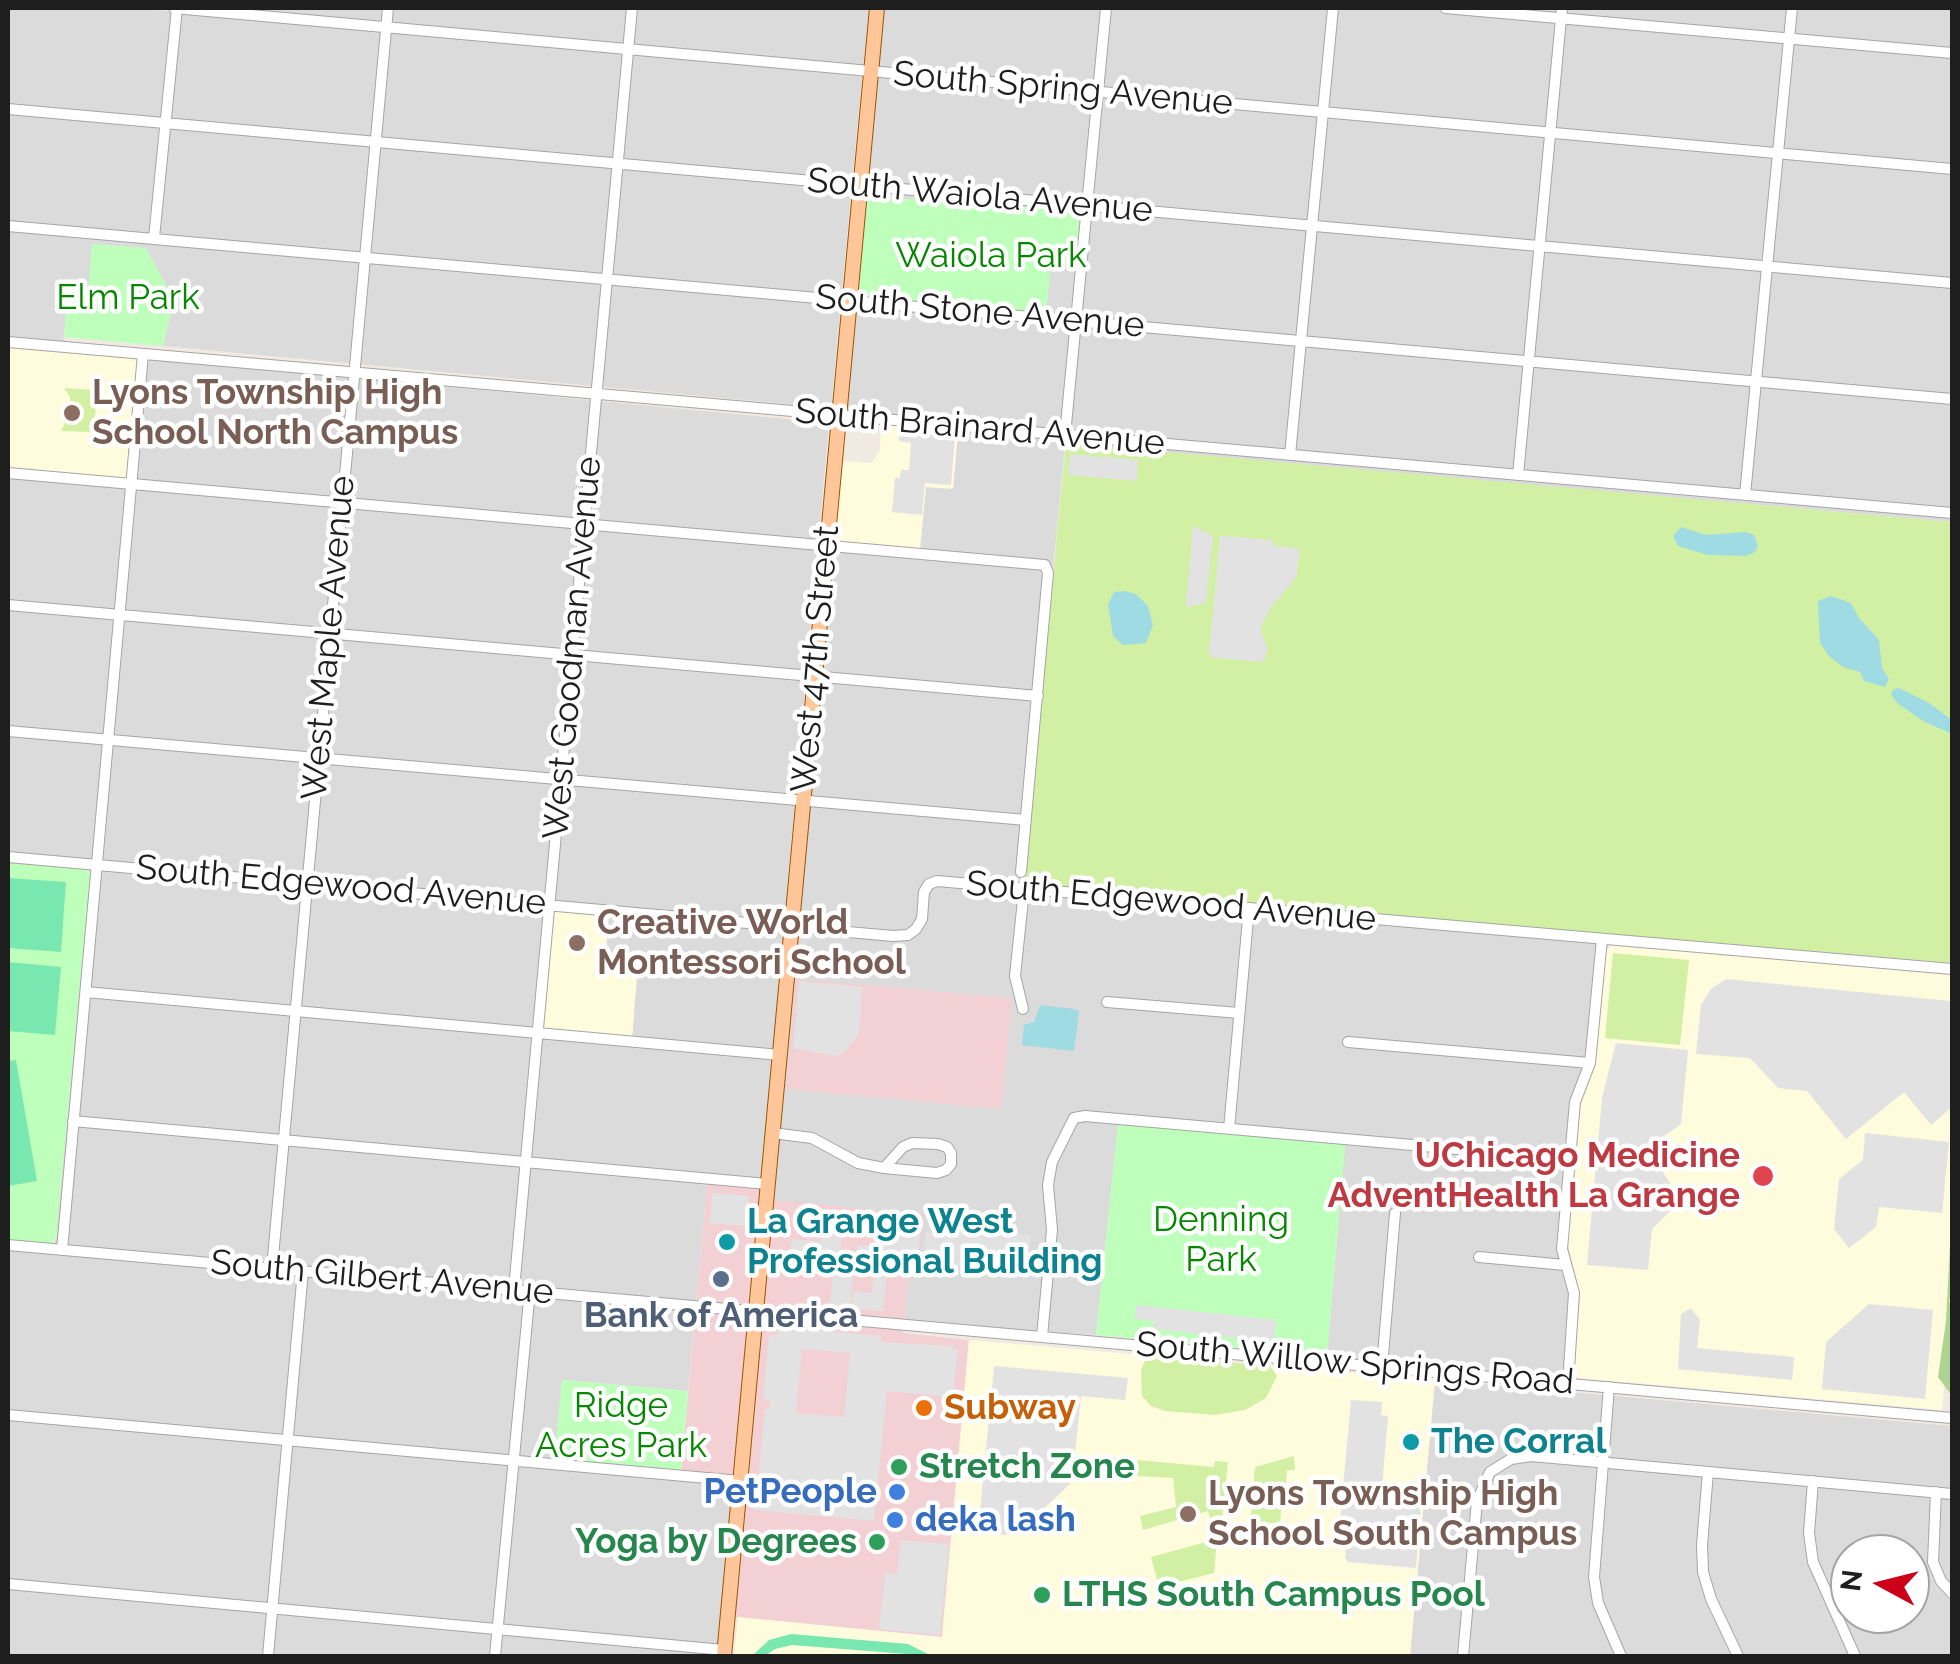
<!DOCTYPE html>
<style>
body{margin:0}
#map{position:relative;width:1960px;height:1664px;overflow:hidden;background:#f0eae3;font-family:Raleway,sans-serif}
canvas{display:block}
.frame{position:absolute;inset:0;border:10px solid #1e1e1e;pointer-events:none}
.north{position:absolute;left:1830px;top:1534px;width:100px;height:100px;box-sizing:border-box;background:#fff;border:2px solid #a5a5a5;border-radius:50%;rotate:277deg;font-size:28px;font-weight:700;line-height:40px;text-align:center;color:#1e1e1e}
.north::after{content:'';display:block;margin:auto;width:35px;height:45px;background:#cc0018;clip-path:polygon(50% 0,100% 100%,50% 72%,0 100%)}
</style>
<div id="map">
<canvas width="1960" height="1664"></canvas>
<div class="frame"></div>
<div class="north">N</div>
</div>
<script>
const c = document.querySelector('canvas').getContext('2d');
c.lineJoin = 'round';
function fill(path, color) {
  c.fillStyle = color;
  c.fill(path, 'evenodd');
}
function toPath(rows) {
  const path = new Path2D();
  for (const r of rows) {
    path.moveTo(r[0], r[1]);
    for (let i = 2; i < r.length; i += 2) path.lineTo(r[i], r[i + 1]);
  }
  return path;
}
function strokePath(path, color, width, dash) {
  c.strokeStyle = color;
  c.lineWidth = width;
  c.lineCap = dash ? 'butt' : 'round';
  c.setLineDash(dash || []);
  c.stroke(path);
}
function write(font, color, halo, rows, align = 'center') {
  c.font = font + ' Raleway,sans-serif';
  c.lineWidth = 9;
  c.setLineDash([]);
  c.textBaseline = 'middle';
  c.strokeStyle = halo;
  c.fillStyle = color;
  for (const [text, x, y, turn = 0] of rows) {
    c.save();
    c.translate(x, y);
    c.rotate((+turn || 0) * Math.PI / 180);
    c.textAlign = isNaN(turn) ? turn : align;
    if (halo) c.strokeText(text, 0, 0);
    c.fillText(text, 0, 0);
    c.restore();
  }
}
fill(toPath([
 [8,8,134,8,862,76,831,408,163,346,170,318,88,292,68,291,63,346,8,340],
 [202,8,869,8,863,66],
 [882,8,1952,8,1952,522,1065,444,1023,883,1609,934,1596,1056,1582,1092,1580,1303,1574,1368,1577,1378,1562,1379,1327,1356,1345,1145,1118,1125,1096,1335,904,1322,909,1269,772,1200,831,550,926,487,953,488,959,422,843,412,855,296,1052,254,1076,256,1081,212,865,196],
 [147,358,829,423,784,922,8,854,8,478,135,490],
 [88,866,550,907,604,974,609,913,789,928,766,1179,708,1174,688,1391,562,1380,554,1462,183,1426,733,1484,717,1656,8,1656,8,1251,51,1254,56,1238,90,875],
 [1435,1380,1952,1426,1952,1656,1410,1656],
 [1850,1554,1910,1554,1910,1614,1850,1614]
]), '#dcdbdb');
fill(toPath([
 [796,979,1012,998,1001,1109,786,1089],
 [708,1174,766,1179,765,1199,923,1215,918,1263,909,1269,903,1333,969,1340,942,1637,735,1617,747,1485,683,1479,681,1473]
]), '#f3d0d3');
fill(toPath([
 [8,347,141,355,130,481,8,471],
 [881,425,958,432,953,489,926,487,920,550,833,543,841,461,872,463,880,449],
 [550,907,609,913,604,973,637,976,632,1040,540,1032],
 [1613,945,1952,973,1952,1298,1942,1410,1577,1378,1574,1368,1580,1295,1567,1242,1581,1101,1594,1066,1605,950],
 [969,1340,1435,1380,1410,1656,734,1656,738,1617,942,1637]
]), '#fffbdd');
fill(toPath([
 [64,388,97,390,94,432,61,431,71,412,70,397],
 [1066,443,1952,522,1952,963,1023,884],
 [1613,953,1689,960,1680,1045,1605,1038],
 [1152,1356,1270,1366,1277,1376,1266,1398,1245,1410,1215,1415,1165,1411,1151,1406,1142,1396,1141,1370,1145,1361],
 [1294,1456,1295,1470,1287,1470,1286,1484,1283,1484,1280,1524,1259,1522,1258,1528,1250,1527,1255,1467],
 [1137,1460,1214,1467,1215,1461,1228,1462,1222,1519,1210,1518,1208,1511,1143,1530,1140,1516,1176,1507,1173,1478,1137,1476],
 [1217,1539,1214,1573,1159,1587,1151,1557]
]), '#d2f0a3');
fill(toPath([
 [1952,1208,1952,1295,1949,1301,1952,1308,1952,1396,1938,1377,1946,1321]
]), '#aed493');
fill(toPath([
 [865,196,1081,211,1076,256,1052,254,1046,314,855,296],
 [92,244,146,248,171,294,170,318,163,346,64,337,68,291,88,291],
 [8,862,84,868,90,875,56,1238,49,1244,8,1240],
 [1118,1124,1345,1144,1327,1356,1096,1335],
 [562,1380,688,1391,681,1473,554,1462]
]), '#beffbb');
fill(toPath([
 [8,878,66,882,61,952,8,948],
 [8,962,61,967,55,1035,8,1031],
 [16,1060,37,1181,8,1186,8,1061],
 [791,1634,908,1644,932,1656,792,1645,775,1649,765,1656,752,1656,769,1640]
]), '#78e8b0');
fill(toPath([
 [899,432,955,437,951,485,925,483,922,515,892,512,895,478,900,478,901,470,909,470,911,443,899,441],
 [1070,454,1138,460,1137,481,1068,475],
 [1193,526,1213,536,1206,603,1186,607],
 [1220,536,1273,540,1273,546,1296,548,1300,552,1296,578,1271,607,1260,629,1268,650,1263,662,1214,658,1209,654],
 [1726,979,1950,1001,1952,1107,1931,1125,1904,1092,1846,1139,1807,1091,1778,1088,1750,1058,1696,1054,1701,1005,1711,989],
 [799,981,862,987,859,1034,844,1053,834,1056,793,1048],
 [1616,1043,1688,1050,1681,1124,1664,1136,1660,1167,1674,1190,1673,1208,1652,1229,1648,1270,1587,1265,1602,1098],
 [1865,1133,1949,1142,1942,1213,1879,1207,1876,1227,1849,1248,1834,1229,1839,1179,1863,1160],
 [712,1193,749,1196,746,1226,710,1223],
 [824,1209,844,1211,840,1257,854,1259,850,1309,830,1307,834,1257,790,1253,792,1239,821,1242],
 [884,1213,922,1217,917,1265,888,1263,883,1311,852,1309,853,1291,872,1293,876,1260,856,1258,857,1245,881,1247],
 [938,1225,1031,1235,1026,1274,998,1271,998,1265,969,1262,967,1269,956,1268,956,1262,923,1258,926,1232,937,1233],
 [1869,1304,1933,1310,1925,1399,1822,1389,1826,1342],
 [1136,1305,1276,1320,1274,1342,1154,1329,1154,1321,1135,1319],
 [1691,1308,1700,1320,1697,1348,1794,1357,1792,1380,1678,1369,1681,1314],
 [778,1327,881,1336,881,1342,953,1346,953,1350,958,1350,953,1397,887,1391,874,1521,755,1510,765,1409,769,1409,770,1400,763,1399,769,1335,777,1335],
 [802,1349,850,1353,844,1417,796,1413],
 [994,1366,1128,1378,1125,1400,1081,1396,1072,1482,1036,1516,1005,1535,978,1532],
 [1351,1400,1382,1402,1381,1415,1388,1416,1382,1487,1422,1491,1416,1568,1348,1562,1345,1557,1347,1532,1339,1531],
 [901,1540,949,1544,940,1635,879,1629,885,1573,897,1574]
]), '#e2e2e2');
fill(toPath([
 [1681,527,1706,535,1746,532,1754,535,1758,546,1754,553,1745,556,1708,555,1678,546,1673,536],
 [1124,591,1136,594,1148,606,1153,625,1146,643,1123,645,1113,636,1108,605,1114,592],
 [1831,596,1851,603,1859,618,1879,640,1882,668,1889,679,1885,687,1864,681,1860,672,1843,667,1829,656,1820,643,1818,601],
 [1899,688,1929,703,1952,720,1952,734,1923,721,1897,703,1891,694,1894,689],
 [1040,1005,1075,1009,1079,1012,1074,1051,1022,1045,1024,1025,1034,1022]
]), '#9fdbe2');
const minor = toPath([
 [174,8,1952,169],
 [1445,8,1952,53],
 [8,109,1952,283],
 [8,226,1952,399],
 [154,238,177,8],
 [8,342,1952,513],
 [1065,435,1106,8],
 [1290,455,1333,8],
 [8,473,1045,565,1048,573,1021,872],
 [1518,475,1562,8],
 [1745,495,1792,8],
 [8,605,1038,696],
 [8,731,1026,820],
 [8,857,893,936,908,935,916,929,922,919,924,892,929,884,937,881,1952,969],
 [86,992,780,1055],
 [1107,1002,1239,1013],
 [1023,1009,1015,976,1024,890],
 [1348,1042,1590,1063],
 [73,1121,767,1184],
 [1229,1129,1249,908],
 [772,1133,812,1138,858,1163,884,1168,937,1173,946,1170,951,1164,951,1153,947,1147,938,1144,912,1143,903,1147,884,1168],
 [8,1245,1952,1418],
 [62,1250,143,354],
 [1479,1257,1565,1265],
 [272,1268,388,8],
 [514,1289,632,8],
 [1042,1336,1052,1230,1048,1185,1052,1162,1074,1118,1085,1116,1570,1159],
 [1382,1367,1395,1213],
 [1568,1384,1574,1293,1562,1249,1575,1102,1590,1063,1602,939],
 [1609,1387,1594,1577,1598,1603,1621,1656],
 [8,1415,740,1481],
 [1708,1472,1702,1545,1703,1572,1711,1599,1738,1656],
 [1813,1481,1809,1533,1813,1562,1855,1656],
 [1936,1492,1933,1562,1941,1581,1952,1593],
 [8,1584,724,1650],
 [268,1656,303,1271],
 [495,1656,530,1290],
 [1463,1656,1477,1501,1490,1472,1511,1459,1531,1456,1952,1494]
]);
const major = toPath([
 [724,1656,877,8]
]);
strokePath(minor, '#a5a5a5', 12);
strokePath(major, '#985400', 16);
strokePath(minor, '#fff', 10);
strokePath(major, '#ffc799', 14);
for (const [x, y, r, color] of [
 [72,413,10,"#8d6e63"],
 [577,943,10,"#8d6e63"],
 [1763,1176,12,"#e0444e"],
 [727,1242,10,"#0f9aa8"],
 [721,1279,10,"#5c6f8a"],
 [924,1408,10,"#e8710a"],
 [1411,1442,10,"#0f9aa8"],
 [899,1467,10,"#2e9e5b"],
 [897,1492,10,"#3f7fe0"],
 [1188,1514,10,"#8d6e63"],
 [895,1520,10,"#3f7fe0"],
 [877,1542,10,"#2e9e5b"],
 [1042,1595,10,"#2e9e5b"]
]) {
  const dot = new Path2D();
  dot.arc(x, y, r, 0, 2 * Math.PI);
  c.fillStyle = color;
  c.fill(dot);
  strokePath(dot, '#fff', 4);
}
write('35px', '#1e1e1e', '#fff', [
 ["South Spring Avenue",1063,89,5],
 ["South Waiola Avenue",980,196,5],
 ["South Stone Avenue",980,312,5],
 ["South Brainard Avenue",980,428,5],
 ["West Maple Avenue",329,638,-85],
 ["West Goodman Avenue",573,648,-85],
 ["West 47th Street",816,659,-85],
 ["South Edgewood Avenue",341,886,5],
 ["South Edgewood Avenue",1171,902,5],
 ["South Gilbert Avenue",382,1278,5],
 ["South Willow Springs Road",1355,1364,5]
]);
write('35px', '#058800', '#fff', [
 ["Waiola Park",991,256],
 ["Elm Park",128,298],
 ["Denning",1221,1220],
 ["Park",1221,1260],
 ["Ridge",621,1406],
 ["Acres Park",621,1446]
]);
write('bold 35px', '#785e54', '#fff', [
 ["Lyons Township High",92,393],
 ["School North Campus",92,433],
 ["Creative World",597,923],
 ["Montessori School",597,963],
 ["Lyons Township High",1208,1494],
 ["School South Campus",1208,1534]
], 'left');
write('bold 35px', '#be3a42', '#fff', [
 ["UChicago Medicine",1740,1156],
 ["AdventHealth La Grange",1740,1196]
], 'right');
write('bold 35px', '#0d838f', '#fff', [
 ["La Grange West",747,1222],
 ["Professional Building",747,1262],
 ["The Corral",1431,1442]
], 'left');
write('bold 35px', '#4e5e75', '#fff', [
 ["Bank of America",721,1316]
]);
write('bold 35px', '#c56008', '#fff', [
 ["Subway",944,1408]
], 'left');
write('bold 35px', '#27864d', '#fff', [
 ["Stretch Zone",919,1467],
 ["Yoga by Degrees",857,1542,"right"],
 ["LTHS South Campus Pool",1062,1595]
], 'left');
write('bold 35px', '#366cbe', '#fff', [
 ["PetPeople",877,1492],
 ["deka lash",915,1520,"left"]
], 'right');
</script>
